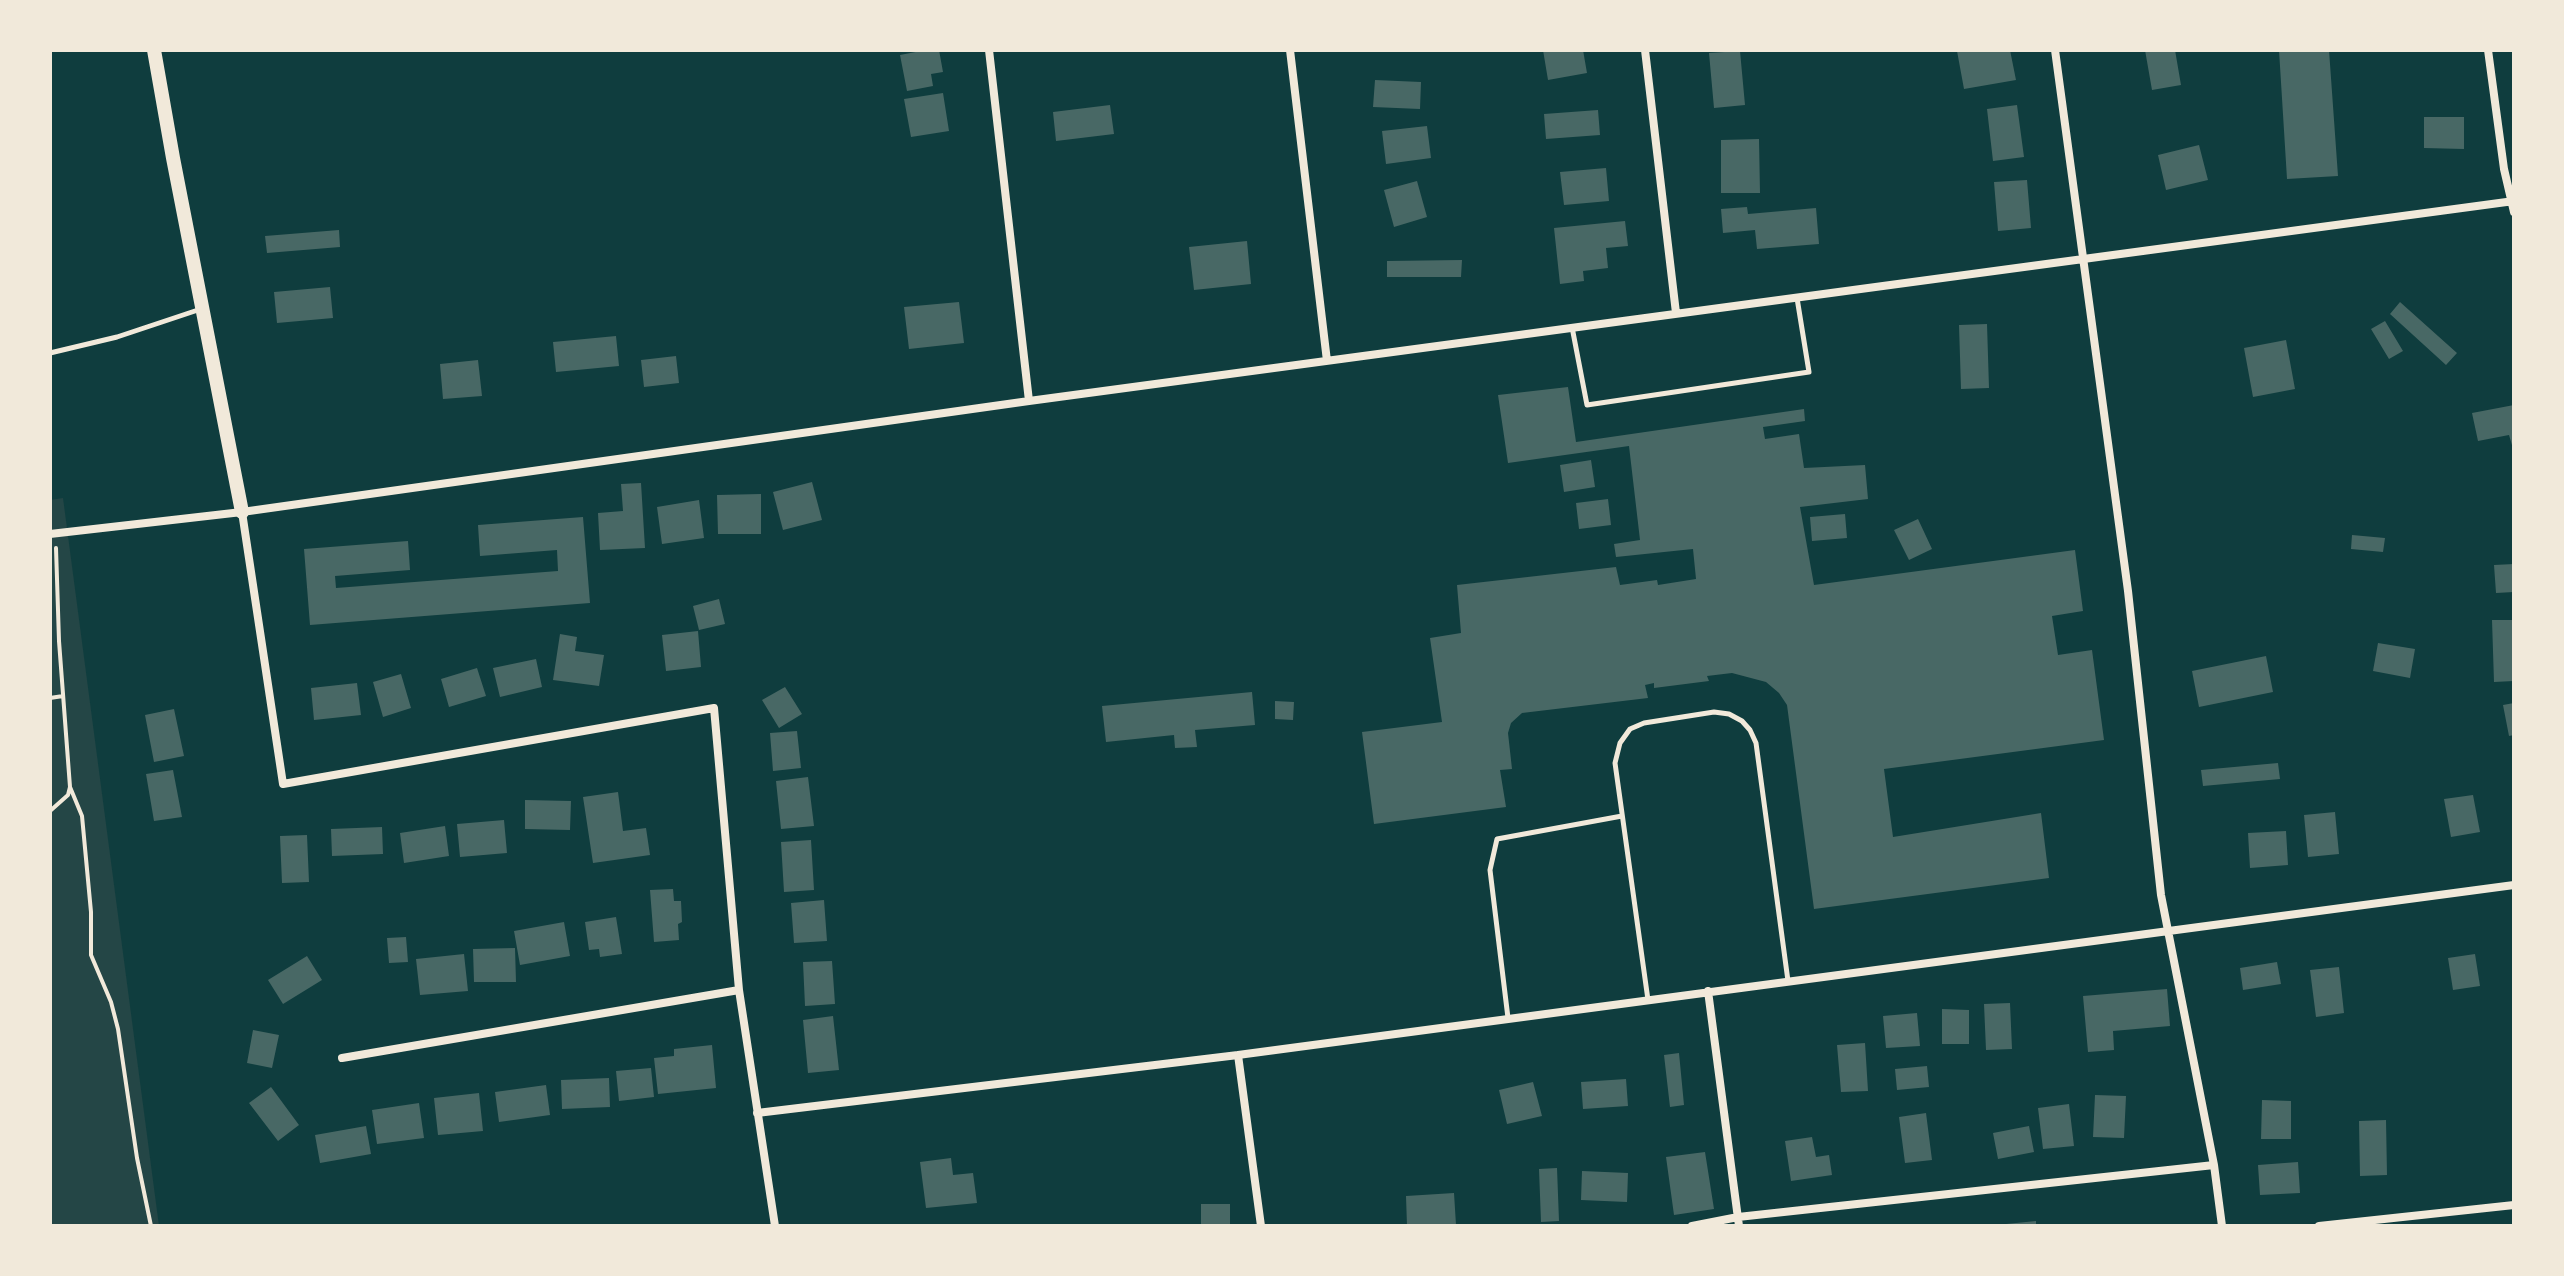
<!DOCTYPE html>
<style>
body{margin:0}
#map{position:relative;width:2564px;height:1276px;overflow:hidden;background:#0f3d3e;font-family:Merriweather,serif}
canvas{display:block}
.frame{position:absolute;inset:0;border:52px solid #f1e9da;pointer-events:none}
</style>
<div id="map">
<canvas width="2564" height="1276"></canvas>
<div class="frame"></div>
</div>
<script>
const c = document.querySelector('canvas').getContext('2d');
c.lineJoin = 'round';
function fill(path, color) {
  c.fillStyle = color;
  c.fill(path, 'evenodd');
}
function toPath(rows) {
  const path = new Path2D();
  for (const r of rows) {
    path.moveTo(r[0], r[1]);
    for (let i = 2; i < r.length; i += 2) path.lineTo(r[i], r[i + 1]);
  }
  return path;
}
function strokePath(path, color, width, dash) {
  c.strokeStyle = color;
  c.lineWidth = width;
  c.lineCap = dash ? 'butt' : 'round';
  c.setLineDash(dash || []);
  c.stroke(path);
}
fill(toPath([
 [63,498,159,1226,50,1226,50,500]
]), '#244646');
fill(toPath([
 [926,50,939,50,943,72,931,74,933,86,907,91,900,55],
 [1543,50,1583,50,1587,73,1548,80],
 [1965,50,2010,50,2016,80,1964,89,1957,51],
 [2145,50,2175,50,2181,85,2152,90],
 [2279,50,2329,50,2338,176,2287,179],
 [1740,51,1745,105,1714,108,1709,53],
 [1375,80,1421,82,1420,109,1373,107],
 [943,93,949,131,911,137,904,99],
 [1110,105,1114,134,1056,141,1053,112],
 [2017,105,2024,157,1993,161,1987,109],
 [1598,110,1600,135,1546,139,1544,114],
 [2424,117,2464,117,2464,149,2424,148],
 [1427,126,1431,158,1386,164,1382,131],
 [1759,139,1760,193,1721,193,1721,140],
 [2199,145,2208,180,2166,190,2158,155],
 [1606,168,1609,201,1564,205,1560,172],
 [2027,180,2031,228,1998,231,1994,182],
 [1417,181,1427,217,1394,227,1384,190],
 [1747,207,1748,214,1816,208,1819,244,1757,249,1755,230,1723,233,1721,209],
 [1625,221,1628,246,1606,248,1608,268,1583,271,1584,281,1560,284,1554,228],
 [339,230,340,247,267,253,265,236],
 [1247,241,1251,284,1194,290,1189,247],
 [1462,260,1461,277,1387,277,1387,261],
 [330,287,333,318,277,323,274,292],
 [959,302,964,343,909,349,904,307],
 [2400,302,2457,353,2446,365,2390,314],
 [2385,321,2403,351,2389,359,2371,329],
 [1987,324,1989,388,1961,389,1959,325],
 [616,336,619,366,556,372,553,342],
 [2286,340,2295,389,2253,397,2244,348],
 [676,356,679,383,644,387,641,360],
 [478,360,482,396,443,399,440,364],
 [1568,387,1576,442,1804,409,1805,421,1763,427,1765,439,1799,434,1804,468,1865,465,1868,499,1800,507,1814,585,2075,550,2083,611,2052,616,2058,655,2092,650,2104,740,1884,769,1893,837,2041,813,2049,878,1814,909,1787,705,1779,693,1766,682,1732,673,1707,676,1709,681,1654,688,1654,683,1645,685,1648,698,1522,713,1511,723,1508,733,1512,769,1500,770,1506,807,1374,824,1362,732,1442,722,1430,638,1461,633,1457,585,1616,567,1620,585,1657,580,1658,585,1696,579,1693,549,1616,557,1614,544,1640,540,1629,446,1508,463,1498,395],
 [2514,405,2514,452,2509,435,2478,441,2472,413],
 [1591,460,1595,487,1564,492,1560,465],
 [812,482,822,520,783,530,773,492],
 [641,483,645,548,600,550,598,513,623,511,621,484],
 [761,494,761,534,718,534,717,495],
 [1608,499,1611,525,1579,529,1576,503],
 [699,500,704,538,662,544,657,507],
 [1845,514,1847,538,1812,541,1810,517],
 [583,517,590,603,310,625,304,549,408,541,410,570,335,576,336,588,558,571,557,550,480,556,478,525],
 [1918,519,1932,549,1909,560,1894,530],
 [2352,535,2385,538,2383,552,2351,549],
 [2514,564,2514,592,2496,593,2494,565],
 [719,599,725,624,699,630,693,606],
 [2492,620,2514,620,2514,681,2494,682],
 [698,631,701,667,666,671,662,635],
 [560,634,577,637,575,651,604,655,599,686,553,680],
 [2378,643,2415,649,2410,678,2373,671],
 [2266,656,2273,692,2199,707,2192,671],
 [536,659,542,687,500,697,493,668],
 [477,668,486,696,449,707,441,679],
 [401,674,411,708,383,717,373,682],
 [357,683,361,715,314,720,311,688],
 [785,687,802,714,779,728,762,700],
 [1252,692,1255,725,1195,730,1197,747,1175,748,1174,735,1106,742,1102,706],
 [1275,701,1294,702,1293,720,1275,719],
 [2514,703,2514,735,2509,736,2503,705],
 [174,709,184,756,154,762,145,715],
 [797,731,801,768,773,771,770,733],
 [2278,763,2280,779,2203,786,2201,770],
 [173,770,182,817,154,821,146,774],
 [808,777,814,826,781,829,776,781],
 [618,792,623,831,646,828,650,855,593,863,583,797],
 [2473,795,2480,832,2451,837,2444,799],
 [525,800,571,801,570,830,525,829],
 [2335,812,2339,854,2308,857,2304,815],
 [504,820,507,853,460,857,457,824],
 [445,826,449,856,404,863,400,833],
 [382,827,383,854,332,856,331,829],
 [2286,831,2288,865,2250,868,2248,833],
 [307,835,309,882,282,883,280,836],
 [811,840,814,890,784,892,781,842],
 [673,889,674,901,681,901,682,922,678,924,679,940,654,942,650,890],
 [824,900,827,941,794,943,791,903],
 [616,917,622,954,600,957,599,949,589,950,585,922],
 [564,922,570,956,520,965,514,931],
 [406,937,408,962,389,963,387,938],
 [515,948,516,982,474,982,473,949],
 [464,954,468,991,420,995,416,959],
 [2475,954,2480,986,2453,990,2448,958],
 [307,956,322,980,283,1004,268,980],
 [832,961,835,1004,805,1006,803,962],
 [2277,962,2281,984,2243,990,2240,968],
 [2339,967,2344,1013,2316,1017,2310,970],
 [2167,989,2170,1026,2113,1031,2114,1050,2088,1052,2083,996],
 [2010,1003,2012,1049,1986,1050,1984,1004],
 [1942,1009,1969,1010,1969,1044,1942,1044],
 [1917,1013,1920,1046,1886,1048,1883,1016],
 [833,1016,839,1070,808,1073,803,1020],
 [253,1030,279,1035,272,1068,247,1063],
 [1865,1043,1868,1091,1841,1092,1837,1045],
 [712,1045,716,1088,658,1094,654,1058,674,1056,674,1049],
 [1679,1053,1684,1105,1670,1107,1664,1055],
 [1927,1066,1929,1087,1897,1090,1895,1069],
 [651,1068,654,1097,619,1101,616,1071],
 [609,1078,610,1107,562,1109,561,1080],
 [1626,1079,1628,1106,1583,1109,1581,1082],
 [1533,1082,1542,1116,1507,1124,1499,1090],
 [546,1085,550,1115,499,1122,495,1092],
 [271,1087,299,1125,278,1141,249,1103],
 [479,1093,483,1131,438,1135,434,1098],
 [2095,1095,2126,1096,2124,1138,2093,1137],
 [2262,1100,2291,1101,2291,1139,2261,1139],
 [419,1103,424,1138,377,1144,372,1110],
 [2069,1104,2074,1146,2043,1149,2038,1108],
 [1926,1113,1932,1160,1905,1163,1899,1117],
 [2386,1120,2387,1175,2360,1176,2359,1121],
 [366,1126,371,1154,320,1163,315,1135],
 [2029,1126,2034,1152,1998,1159,1993,1133],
 [1812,1137,1816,1157,1829,1155,1832,1175,1791,1181,1785,1141],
 [1705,1152,1714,1209,1674,1215,1666,1157],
 [951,1158,953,1175,973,1173,977,1203,926,1208,920,1162],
 [2298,1162,2300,1193,2260,1195,2258,1165],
 [1557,1168,1559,1221,1541,1222,1539,1169],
 [1582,1171,1628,1173,1627,1202,1581,1200],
 [1454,1193,1456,1225,1407,1226,1406,1196],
 [1201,1204,1230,1204,1230,1226,1201,1226],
 [2036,1221,2036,1226,2006,1226,2006,1224]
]), '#486865');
strokePath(toPath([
 [50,698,63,696],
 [70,787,82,816,91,912,91,955,111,1002,118,1029,137,1158,151,1226],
 [50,811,68,795,70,787,59,641,56,548]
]), '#f1e9da', 4);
strokePath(toPath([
 [1572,327,1587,405,1809,372,1797,298],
 [50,353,117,337,201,309],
 [1648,1000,1615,763,1620,743,1630,729,1644,723,1714,712,1729,714,1742,721,1750,730,1756,743,1788,981],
 [1508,1018,1490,870,1497,839,1622,816]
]), '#f1e9da', 5);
strokePath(toPath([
 [989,50,1029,401],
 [1290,50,1327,361],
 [1645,50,1676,313],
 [2055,50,2128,591,2161,895,2214,1165,2222,1226],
 [2488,50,2504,169,2514,212],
 [242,512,283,784,714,708,739,990,775,1226],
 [50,534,242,512,1029,401,2514,201],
 [1708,991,1739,1226],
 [1238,1055,1261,1226],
 [342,1058,739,990],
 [757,1113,1238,1055,2514,885],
 [1692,1226,1738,1217,2214,1165],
 [2319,1226,2514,1205]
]), '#f1e9da', 8);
strokePath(toPath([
 [154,50,173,158,242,512]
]), '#f1e9da', 14);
</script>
